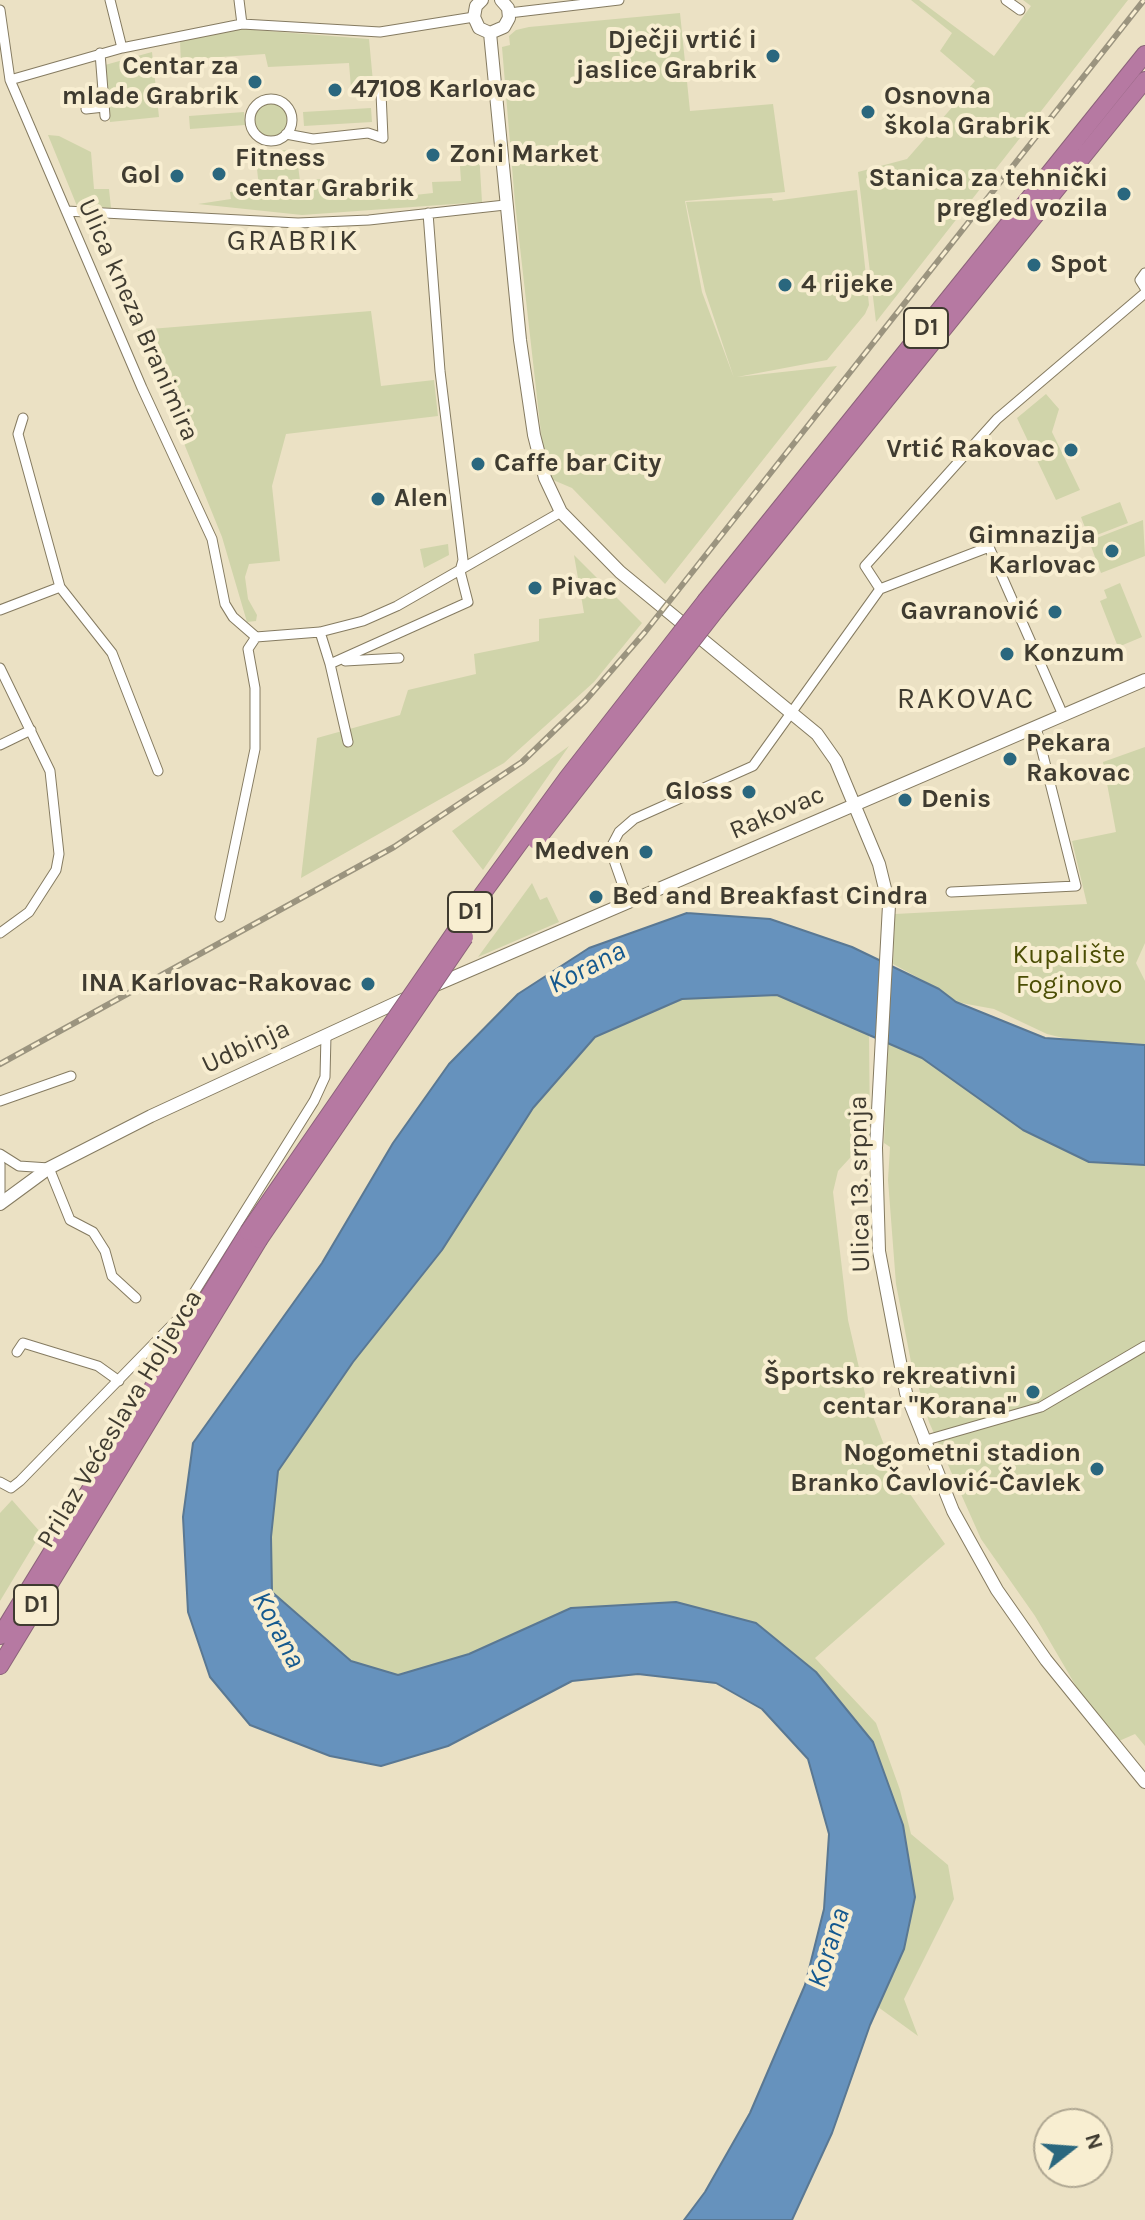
<!DOCTYPE html>
<meta charset="utf-8">
<style>
body{margin:0}
#map{position:relative;width:1145px;height:2220px;overflow:hidden;background:#ebe1c4;font-family:Karla,sans-serif}
canvas{display:block}
.north{position:absolute;left:1033px;top:2108px;width:80px;height:80px;box-sizing:border-box;background:#f8eed1;border:2px solid #aea691;border-radius:50%;rotate:73deg;font-size:22px;font-weight:700;line-height:32px;text-align:center;color:#3f3b30}
.north::after{content:'';display:block;margin:auto;width:28px;height:36px;background:#2a677e;clip-path:polygon(50% 0,100% 100%,50% 72%,0 100%)}
</style>
<div id="map">
<canvas width="1145" height="2220"></canvas>
<div class="north">N</div>
</div>
<script>
const c = document.querySelector('canvas').getContext('2d');
c.lineJoin = 'round';
function fill(path, color) {
  c.fillStyle = color;
  c.fill(path, 'evenodd');
}
function toPath(rows) {
  const path = new Path2D();
  for (const r of rows) {
    if (r.length === 3) {
      path.moveTo(r[0] + r[2], r[1]);
      path.arc(r[0], r[1], r[2], 0, 2 * Math.PI);
      continue;
    }
    path.moveTo(r[0], r[1]);
    for (let i = 2; i < r.length; i += 2) path.lineTo(r[i], r[i + 1]);
  }
  return path;
}
function strokePath(path, color, width, dash) {
  c.strokeStyle = color;
  c.lineWidth = width;
  c.lineCap = dash ? 'butt' : 'round';
  c.setLineDash(dash || []);
  c.stroke(path);
}
function write(font, color, halo, rows, align = 'center') {
  c.font = font + ' Karla,sans-serif';
  c.lineWidth = 8;
  c.setLineDash([]);
  c.textBaseline = 'middle';
  c.strokeStyle = halo;
  c.fillStyle = color;
  for (const [text, x, y, turn = 0] of rows) {
    c.save();
    c.translate(x, y);
    c.rotate((+turn || 0) * Math.PI / 180);
    c.textAlign = isNaN(turn) ? turn : align;
    if (halo) c.strokeText(text, 0, 0);
    c.fillText(text, 0, 0);
    c.restore();
  }
}
fill(toPath([
 [911,0,919,0,994,56,1031,6,1023,0,1128,0,876,322,858,172,907,159,975,81,940,51,952,33],
 [680,13,690,111,773,104,785,192,685,201,702,292,734,378,705,291,686,202,772,198,773,201,857,190,869,305,865,314,827,360,737,377,837,366,665,584,572,488,546,477,515,203,502,47,510,45,509,36,516,30,529,27],
 [242,29,369,39,373,82,351,88,349,63,268,67,265,54,206,58,204,65,181,64,180,41],
 [152,52,159,117,110,122,105,65],
 [271,120,18],
 [371,108,372,122,304,126,303,112],
 [244,112,245,125,190,129,189,116],
 [48,135,59,136,91,152,94,189,109,189,111,208,77,206],
 [296,150,300,181,320,179,322,192,369,186,369,200,433,193,432,182,461,181,459,152,479,152,482,202,302,215,198,204,231,199,230,192,259,187,255,151],
 [371,311,381,386,434,380,438,416,286,434,272,486,280,561,249,564,245,577,248,599,257,615,256,621,247,622,222,537,138,330],
 [1046,394,1059,409,1052,432,1080,490,1056,500,1017,418],
 [1120,502,1128,523,1089,538,1081,517],
 [1143,520,1145,556,1101,573,1089,541],
 [448,544,449,555,424,568,420,549],
 [574,555,642,623,594,682,504,763,301,878,317,738,400,715,408,690,476,674,474,654,539,641,539,619,584,613],
 [1120,583,1142,637,1118,647,1100,601,1107,598,1104,590],
 [569,746,483,870,452,831],
 [1145,747,1145,943,1136,963,1145,981,1145,1044,1075,1041,1047,1034,994,1009,956,1002,939,989,893,964,895,914,1087,904,1072,841,1116,832,1103,762],
 [532,883,540,900,547,897,559,922,478,957],
 [777,995,869,1035,870,1136,838,1171,833,1192,848,1320,866,1398,894,1471,945,1544,815,1658,876,1723,900,1790,911,1834,948,1865,954,1899,904,1999,918,2036,878,2007,904,1949,903,1825,873,1742,816,1672,469,1654,398,1675,351,1661,272,1593,271,1537,278,1471,353,1362,442,1250,533,1108,595,1037,682,999],
 [888,1043,922,1058,1023,1130,1089,1162,1145,1165,1145,1746,1135,1734,1119,1741,1080,1693,1035,1616,981,1539,929,1422,911,1362,896,1284,888,1180,890,1147,884,1143],
 [12,1500,41,1533,0,1601,0,1513]
]), '#d0d4aa');
const water = toPath([
 [687,913,770,919,852,947,939,989,956,1002,1045,1038,1145,1045,1145,1165,1089,1162,1023,1130,922,1058,777,995,682,999,595,1037,533,1108,442,1250,353,1362,278,1471,271,1537,272,1592,351,1661,398,1675,469,1654,571,1608,676,1602,756,1623,816,1672,873,1742,903,1825,915,1897,904,1949,870,2025,832,2133,792,2220,684,2220,705,2192,750,2113,805,1985,824,1909,829,1834,808,1759,762,1709,716,1683,638,1674,572,1681,448,1746,381,1766,330,1756,250,1725,210,1677,188,1612,183,1517,193,1443,322,1263,393,1143,449,1064,518,994,589,948,687,913]
]);
fill(water, '#6692bd');
strokePath(water, '#5a7893', 2);
const street = toPath([
 [110,0,122,48],
 [239,0,242,24],
 [1006,0,1020,10],
 [0,10,10,80,142,388,212,539,225,604,233,617,256,637],
 [509,13,619,0],
 [100,53,105,116],
 [10,80,122,48,242,24,380,32,474,17],
 [271,120,21],
 [86,109,104,107],
 [286,134,313,139,368,133,383,138,381,93],
 [66,211,298,223,369,220,505,205],
 [1145,273,1140,280,1145,288],
 [23,418,18,434,60,587,112,653,158,771],
 [880,589,865,566,997,419,1145,293],
 [0,610,60,587],
 [320,632,330,664,468,602,460,571,463,560,440,371,428,213],
 [256,637,320,632,363,621,397,606,561,512],
 [345,661,399,658],
 [330,664,348,742],
 [0,668,50,771,59,854,56,870,29,912,0,933],
 [0,745,31,730],
 [951,892,1076,886,1036,727],
 [629,903,610,849,619,832,634,819,753,766,880,589,989,547,1063,715],
 [220,917,255,749,255,688,248,649,256,637],
 [0,1101,71,1076],
 [0,1154,19,1166,49,1168,70,1220,93,1232,105,1251,112,1276,136,1298],
 [0,1164,0,1193],
 [17,1352,23,1343,98,1366,119,1381],
 [923,1441,1041,1407,1145,1346],
 [0,1482,11,1488,20,1481,177,1320,314,1101,325,1077,326,1035]
]);
const secondary = toPath([
 [482,0,476,6,474,17,479,28,490,33,504,27,509,18,508,8,501,0],
 [490,33,520,340,534,435,545,478,561,512,620,572,817,734,836,761,879,864,889,905,876,1148,879,1251,906,1393,953,1511,997,1590,1046,1660,1145,1782],
 [431,987,1145,680],
 [0,1204,49,1168,151,1116,411,996]
]);
const highway = toPath([
 [706,600,1145,54],
 [717,609,1145,80],
 [0,1636,248,1232],
 [0,1666,259,1240]
]);
strokePath(street, '#857b61', 11);
strokePath(secondary, '#857b61', 14);
strokePath(highway, '#8c637a', 18);
strokePath(street, '#fff', 9);
strokePath(secondary, '#fff', 12);
strokePath(highway, '#b679a2', 16);
const rail = toPath([
 [0,1064,394,847,522,762,585,701,645,632,1144,0]
]);
strokePath(rail, '#9b947f', 6);
strokePath(rail, '#f8eed1', 3, [9]);
const highwayBridge = toPath([
 [536,841,717,609],
 [248,1232,454,933,567,778,706,600],
 [259,1240,465,937]
]);
strokePath(highwayBridge, '#8c637a', 18, []);
strokePath(highwayBridge, '#b679a2', 16);
for (const [x, y, r, color] of [
 [773,56,8,"#2a677e"],
 [255,82,8,"#2a677e"],
 [335,90,8,"#2a677e"],
 [868,112,8,"#2a677e"],
 [433,155,8,"#2a677e"],
 [219,174,8,"#2a677e"],
 [177,176,8,"#2a677e"],
 [1124,194,8,"#2a677e"],
 [1034,265,8,"#2a677e"],
 [785,285,8,"#2a677e"],
 [1071,450,8,"#2a677e"],
 [478,464,8,"#2a677e"],
 [378,499,8,"#2a677e"],
 [1112,551,8,"#2a677e"],
 [535,588,8,"#2a677e"],
 [1055,612,8,"#2a677e"],
 [1007,654,8,"#2a677e"],
 [1010,759,8,"#2a677e"],
 [749,792,8,"#2a677e"],
 [905,800,8,"#2a677e"],
 [646,852,8,"#2a677e"],
 [596,897,8,"#2a677e"],
 [368,984,8,"#2a677e"],
 [1033,1392,8,"#2a677e"],
 [1097,1469,8,"#2a677e"]
]) {
  const dot = new Path2D();
  dot.arc(x, y, r, 0, 2 * Math.PI);
  c.fillStyle = color;
  c.fill(dot);
  strokePath(dot, '#f8eed1', 3);
}
for (const [x, y, w] of [
 [926,328,44],
 [470,912,44],
 [36,1605,44]
]) {
  const box = new Path2D();
  box.roundRect(x - w / 2, y - 20, w, 40, 6);
  c.fillStyle = '#f8eed1';
  c.fill(box);
  strokePath(box, '#3f3b30', 2);
}
write('bold 24px', '#3f3b30', null, [
 ["D1",926,328],
 ["D1",470,912],
 ["D1",36,1605]
]);
write('bold 26px', '#3f3b30', '#f8eed1', [
 ["Dječji vrtić i",757,41,"right"],
 ["jaslice Grabrik",757,71,"right"],
 ["Centar za",239,67,"right"],
 ["mlade Grabrik",239,97,"right"],
 ["47108 Karlovac",351,90],
 ["Osnovna",884,97],
 ["škola Grabrik",884,127],
 ["Zoni Market",449,155],
 ["Fitness",235,159],
 ["centar Grabrik",235,189],
 ["Gol",161,176,"right"],
 ["Stanica za tehnički",1108,179,"right"],
 ["pregled vozila",1108,209,"right"],
 ["Spot",1050,265],
 ["4 rijeke",801,285],
 ["Vrtić Rakovac",1055,450,"right"],
 ["Caffe bar City",494,464],
 ["Alen",394,499],
 ["Gimnazija",1096,536,"right"],
 ["Karlovac",1096,566,"right"],
 ["Pivac",551,588],
 ["Gavranović",1039,612,"right"],
 ["Konzum",1023,654],
 ["Pekara",1026,744],
 ["Rakovac",1026,774],
 ["Gloss",733,792,"right"],
 ["Denis",921,800],
 ["Medven",630,852,"right"],
 ["Bed and Breakfast Cindra",612,897],
 ["INA Karlovac-Rakovac",352,984,"right"],
 ["Športsko rekreativni",1017,1377,"right"],
 ["centar \"Korana\"",1017,1407,"right"],
 ["Nogometni stadion",1081,1454,"right"],
 ["Branko Čavlović-Čavlek",1081,1484,"right"]
], 'left');
write('26px', '#3f3b30', '#f8eed1', [
 ["Ulica kneza Branimira",138,320,66],
 ["Rakovac",777,813,-23],
 ["Udbinja",246,1047,-25],
 ["Ulica 13. srpnja",860,1184,-91],
 ["Prilaz Većeslava Holjevca",120,1419,-59]
]);
write('26px', '#4b4e04', '#f8eed1', [
 ["Kupalište",1069,956],
 ["Foginovo",1069,986]
]);
write('italic 28px', '#15598f', '#f8eed1', [
 ["Korana",587,968,-27],
 ["Korana",278,1630,62],
 ["Korana",829,1948,-72]
]);
c.letterSpacing = '2px';
write('30px', '#3f3b30', '#f8eed1', [
 ["GRABRIK",293,241],
 ["RAKOVAC",966,699]
]);
c.letterSpacing = '0px';
</script>
